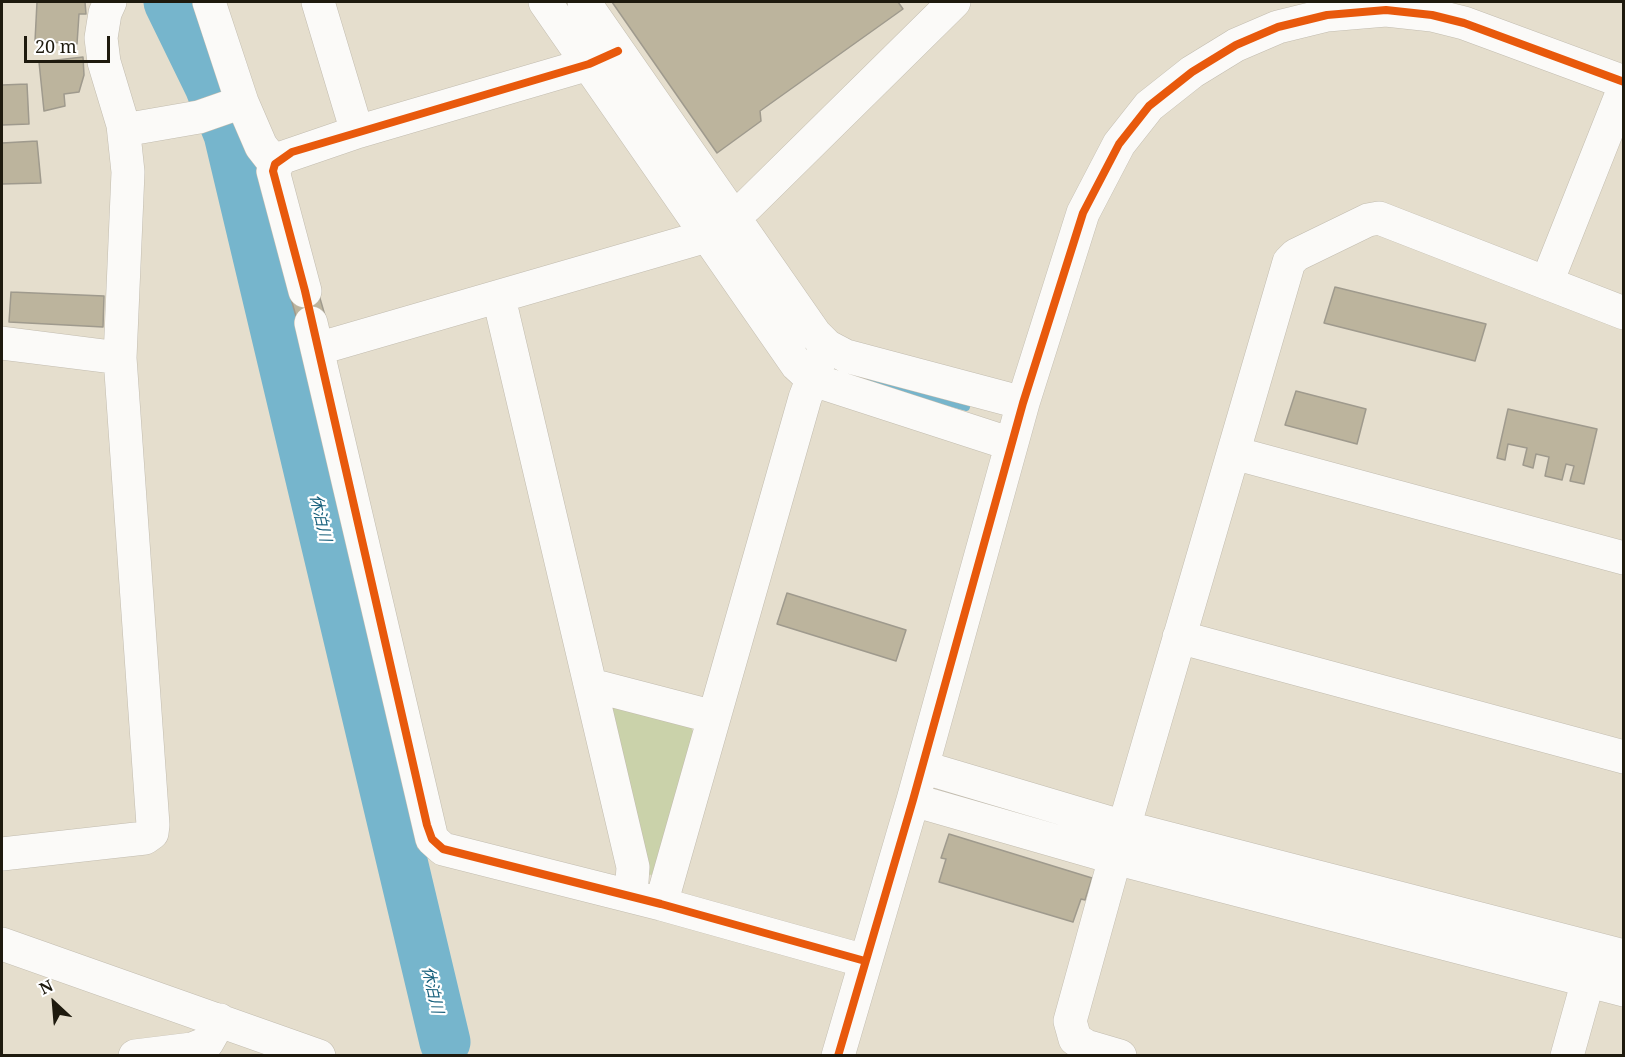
<!DOCTYPE html>
<meta charset="utf-8">
<style>
body{margin:0}
#map{position:relative;width:1625px;height:1057px;overflow:hidden;background:#e5decd;font-family:"Noto Serif",serif}
canvas{display:block}
.frame{position:absolute;inset:0;border:3px solid #1e1a0e;pointer-events:none}
.north{position:absolute;left:24px;top:973px;width:60px;height:60px;-webkit-text-stroke:4px #fff;paint-order:stroke;rotate:334deg;font-size:16px;font-weight:700;line-height:24px;text-align:center;color:#1e1a0e}
.north::after{content:'';display:block;margin:auto;width:21px;height:27px;background:#1e1a0e;clip-path:polygon(50% 0,100% 100%,50% 72%,0 100%)}
.scale{position:absolute;left:24px;top:36px;width:86px;height:27px;box-sizing:border-box;border:3px solid #1e1a0e;border-top:0;padding-left:8px;font-size:18px;line-height:21px;white-space:nowrap;color:#1e1a0e;-webkit-text-stroke:4px #fff;paint-order:stroke}
</style>
<div id="map">
<canvas width="1625" height="1057"></canvas>
<div class="frame"></div>
<div class="north">N</div>
<div class="scale">20 m</div>
</div>
<script>
const c = document.querySelector('canvas').getContext('2d');
c.lineJoin = 'round';
function fill(path, color) {
  c.fillStyle = color;
  c.fill(path, 'evenodd');
}
function toPath(rows) {
  const path = new Path2D();
  for (const r of rows) {
    path.moveTo(r[0], r[1]);
    for (let i = 2; i < r.length; i += 2) path.lineTo(r[i], r[i + 1]);
  }
  return path;
}
function strokePath(path, color, width, dash) {
  c.strokeStyle = color;
  c.lineWidth = width;
  c.lineCap = dash ? 'butt' : 'round';
  c.setLineDash(dash || []);
  c.stroke(path);
}
function write(font, color, halo, rows, align = 'center') {
  c.font = font + ' "Noto Serif","Noto Sans JP",serif';
  c.lineWidth = 4.5;
  c.setLineDash([]);
  c.textBaseline = 'middle';
  c.strokeStyle = halo;
  c.fillStyle = color;
  for (const [text, x, y, turn = 0] of rows) {
    c.save();
    c.translate(x, y);
    c.rotate((+turn || 0) * Math.PI / 180);
    c.textAlign = isNaN(turn) ? turn : align;
    if (halo) c.strokeText(text, 0, 0);
    c.fillText(text, 0, 0);
    c.restore();
  }
}
fill(toPath([
 [615,703,690,724,694,734,657,876,647,874,609,719]
]), '#cad2aa');
strokePath(toPath([
 [856,377,966,407]
]), '#76b5cc', 8);
strokePath(toPath([
 [169,2,210,86,229,134,445,1042]
]), '#76b5cc', 51);
const building = toPath([
 [37,2,85,2,86,14,79,14,77,44,35,41,37,2],
 [612,2,898,2,903,9,760,111,761,121,717,153,612,2],
 [83,57,84,75,79,92,64,94,65,106,44,111,39,62,83,57],
 [27,84,29,124,2,125,2,85,27,84],
 [37,141,41,183,2,184,2,143,37,141],
 [1335,287,1486,324,1475,361,1324,323,1335,287],
 [317,288,326,319,299,327,290,295,317,288],
 [11,292,104,296,103,327,9,322,11,292],
 [1296,391,1366,409,1357,444,1285,425,1296,391],
 [1508,409,1597,429,1584,484,1570,481,1574,466,1566,464,1562,480,1545,476,1549,457,1536,454,1533,468,1523,465,1527,448,1508,444,1505,460,1497,458,1508,409],
 [787,593,906,630,896,661,777,624,787,593],
 [949,834,1092,878,1085,900,1081,899,1073,922,939,882,946,859,941,858,949,834]
]);
fill(building, '#bcb49d');
strokePath(building, '#9f9a8d', 1.5);
const minor = toPath([
 [209,2,242,102,261,146,275,164],
 [318,2,357,132],
 [545,2,797,365,811,378,823,383,1011,444],
 [584,2,815,334,827,346,846,356,1023,403],
 [124,130,199,117,242,102],
 [1547,282,1624,88],
 [305,291,273,171,281,158,357,132,589,64,608,55],
 [499,298,633,867,631,896],
 [311,323,432,839,443,849,661,904,865,961],
 [2,343,120,358],
 [317,349,707,236,747,206,954,2],
 [1234,453,1624,558],
 [1179,637,1624,757],
 [591,685,714,717],
 [922,767,1124,827,1624,956],
 [913,800,1115,858,1624,990],
 [2,854,145,838,152,833,153,825,120,358,128,172,123,125,104,62,101,38,105,13,110,2],
 [661,904,805,398,820,359],
 [2,944,319,1056],
 [135,1056,192,1049,207,1043,220,1020],
 [838,1056,913,800,1023,403,1083,213,1119,144,1149,106,1192,72,1236,45,1278,27,1327,15,1386,10,1432,15,1464,23,1624,82],
 [1120,1056,1086,1046,1075,1039,1070,1021,1115,858,1289,262,1296,255,1368,220,1379,218,1624,313],
 [1567,1056,1594,959]
]);
strokePath(minor, '#c2bcaf', 34);
strokePath(minor, '#fbfaf8', 33);
strokePath(toPath([
 [618,51,589,64,292,152,275,164,273,171,305,291,427,825,432,839,443,849,661,904,865,961],
 [838,1056,913,800,1023,403,1083,213,1119,144,1149,106,1192,72,1236,45,1278,27,1327,15,1386,10,1432,15,1464,23,1624,82]
]), '#e8590c', 8);
write('italic 16px', '#165f7b', '#fff', [
 ["休泊川",320,518,77],
 ["休泊川",432,990,77]
]);
</script>
